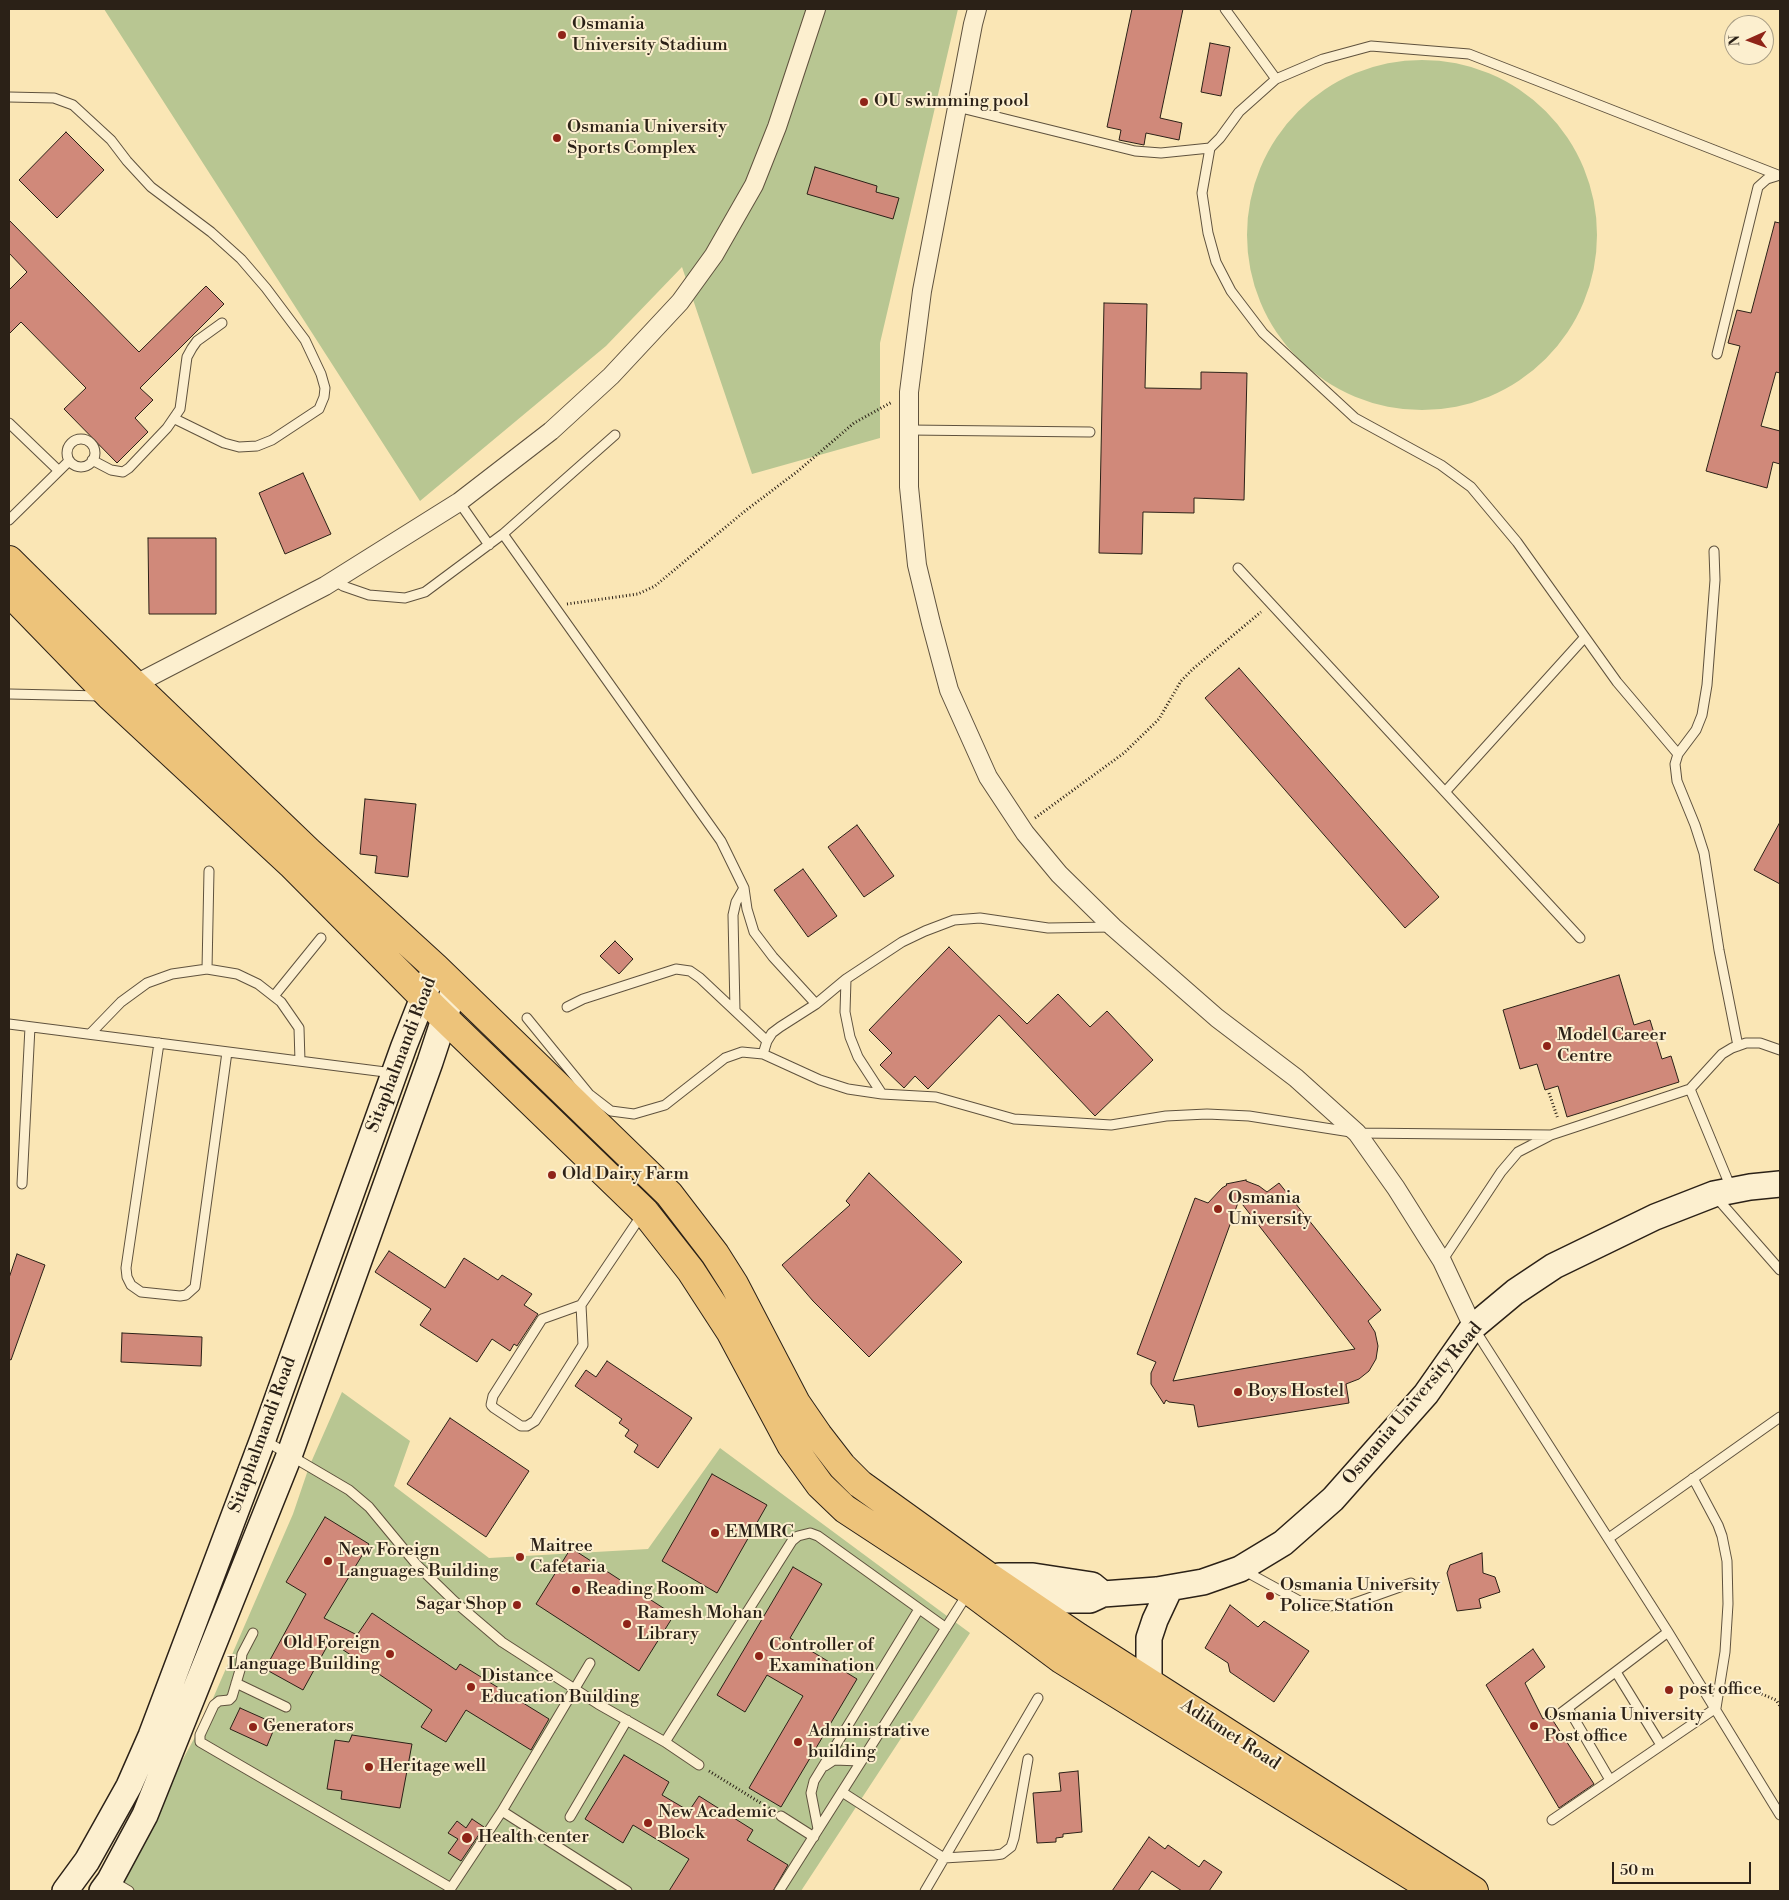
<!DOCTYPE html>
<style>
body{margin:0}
#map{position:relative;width:1789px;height:1900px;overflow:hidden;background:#fae6b5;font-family:"Libre Bodoni",serif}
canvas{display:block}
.frame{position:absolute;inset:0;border:10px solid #2b2117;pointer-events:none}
.north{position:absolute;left:1724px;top:15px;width:50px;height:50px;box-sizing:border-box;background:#fcefcf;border:1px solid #a89d85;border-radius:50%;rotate:268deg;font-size:14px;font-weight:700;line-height:20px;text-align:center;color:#2b2117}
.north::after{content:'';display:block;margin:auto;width:18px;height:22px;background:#8f2418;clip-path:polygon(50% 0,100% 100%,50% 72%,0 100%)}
.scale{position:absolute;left:1612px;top:1862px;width:139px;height:22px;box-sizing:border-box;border:2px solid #2b2117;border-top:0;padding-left:6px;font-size:15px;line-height:18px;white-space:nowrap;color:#2b2117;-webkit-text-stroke:4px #fcefcf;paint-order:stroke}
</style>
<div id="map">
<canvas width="1789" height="1900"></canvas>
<div class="frame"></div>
<div class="north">N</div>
<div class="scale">50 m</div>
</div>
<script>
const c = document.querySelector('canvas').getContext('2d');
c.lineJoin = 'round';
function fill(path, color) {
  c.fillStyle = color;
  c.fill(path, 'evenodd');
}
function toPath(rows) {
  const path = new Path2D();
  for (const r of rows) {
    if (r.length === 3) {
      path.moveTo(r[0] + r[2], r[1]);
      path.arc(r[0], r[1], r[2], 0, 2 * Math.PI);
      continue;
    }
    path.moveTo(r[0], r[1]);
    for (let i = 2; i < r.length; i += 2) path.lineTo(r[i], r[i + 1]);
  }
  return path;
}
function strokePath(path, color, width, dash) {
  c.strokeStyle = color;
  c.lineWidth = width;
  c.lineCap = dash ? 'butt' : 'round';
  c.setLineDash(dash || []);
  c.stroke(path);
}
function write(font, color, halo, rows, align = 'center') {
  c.font = font + ' "Libre Bodoni",serif';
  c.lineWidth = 4;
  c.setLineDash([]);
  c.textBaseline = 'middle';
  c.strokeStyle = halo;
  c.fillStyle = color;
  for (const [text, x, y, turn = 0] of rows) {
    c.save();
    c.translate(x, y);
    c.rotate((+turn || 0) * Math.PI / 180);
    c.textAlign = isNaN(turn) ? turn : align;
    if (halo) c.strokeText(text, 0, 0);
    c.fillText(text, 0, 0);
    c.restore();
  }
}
fill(toPath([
 [104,9,958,9,880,343,880,438,752,474,682,267,606,346,420,501],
 [1422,235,175],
 [342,1392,410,1441,394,1486,489,1558,648,1549,720,1448,970,1633,801,1891,111,1891,201,1726,293,1514,309,1467]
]), '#b8c692');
const building = toPath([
 [1132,9,1183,9,1160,118,1182,123,1179,140,1146,133,1144,145,1119,140,1121,130,1107,127,1132,9],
 [1210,43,1230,47,1221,96,1201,92,1210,43],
 [66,132,104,170,57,218,19,180,66,132],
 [815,167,877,186,876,192,899,198,893,219,807,194,815,167],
 [9,220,139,352,206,286,224,304,140,388,153,400,135,418,148,432,117,463,64,409,86,388,21,322,9,334,9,290,27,272,9,253,9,220],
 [1775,222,1780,223,1780,373,1776,372,1761,426,1780,431,1780,464,1773,462,1767,488,1706,471,1740,346,1728,343,1737,310,1751,313,1775,222],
 [1104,303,1147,304,1145,388,1201,389,1201,372,1247,373,1244,500,1194,498,1194,513,1143,512,1142,554,1099,553,1104,303],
 [303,473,331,534,285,554,259,493,303,473],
 [148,538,216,538,216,614,149,614,148,538],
 [1239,668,1439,897,1405,928,1205,698,1239,668],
 [365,799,416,804,408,877,375,873,377,856,360,854,365,799],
 [1780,822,1780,884,1754,870,1780,822],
 [857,825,894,876,864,897,828,847,857,825],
 [803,869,837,916,808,937,774,890,803,869],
 [615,941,633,959,619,974,600,956,615,941],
 [949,947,1027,1024,1058,994,1090,1027,1107,1011,1153,1060,1095,1116,999,1015,928,1089,915,1076,904,1088,880,1065,892,1053,869,1030,949,947],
 [1619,975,1634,1025,1650,1020,1662,1059,1671,1056,1679,1082,1567,1117,1558,1086,1545,1090,1537,1064,1520,1069,1503,1010,1619,975],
 [869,1173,962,1262,869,1357,813,1301,782,1265,850,1205,846,1201,869,1173],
 [1246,1180,1246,1181,1259,1186,1267,1192,1279,1183,1381,1310,1368,1321,1375,1332,1378,1346,1376,1359,1369,1371,1359,1379,1346,1384,1349,1403,1198,1427,1194,1405,1169,1402,1166,1400,1164,1404,1151,1384,1151,1373,1156,1362,1137,1354,1195,1198,1208,1203,1222,1188,1227,1185,1226,1184,1246,1180],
 [1239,1200,1355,1349,1173,1381,1239,1200],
 [389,1251,445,1288,464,1258,498,1280,502,1275,532,1294,524,1305,538,1314,517,1346,514,1344,510,1351,492,1339,477,1362,420,1325,431,1309,375,1272,389,1251],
 [17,1254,45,1265,11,1360,9,1359,9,1278,17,1254],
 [122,1333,202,1337,201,1366,121,1362,122,1333],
 [607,1361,692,1418,658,1468,634,1452,638,1445,625,1436,629,1430,619,1423,622,1419,575,1386,586,1370,596,1377,607,1361],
 [450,1418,529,1471,486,1537,407,1484,450,1418],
 [712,1474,767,1505,717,1593,662,1561,712,1474],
 [325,1517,369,1544,324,1618,357,1635,372,1613,456,1670,460,1664,549,1719,531,1750,466,1710,446,1742,421,1727,432,1710,330,1641,303,1690,265,1669,306,1594,286,1582,325,1517],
 [571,1548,674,1615,639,1671,536,1604,571,1548],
 [1482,1553,1483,1573,1495,1577,1500,1592,1479,1599,1481,1608,1457,1611,1447,1573,1450,1565,1482,1553],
 [793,1567,822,1584,790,1638,857,1679,781,1807,749,1788,803,1696,767,1675,745,1712,717,1695,793,1567],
 [1230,1605,1258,1627,1264,1621,1309,1651,1274,1702,1230,1672,1228,1663,1205,1648,1230,1605],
 [1533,1649,1545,1667,1525,1683,1543,1719,1550,1716,1594,1784,1559,1808,1486,1685,1533,1649],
 [240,1708,276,1724,267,1746,230,1729,240,1708],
 [352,1735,412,1744,400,1808,341,1799,342,1791,327,1789,335,1740,349,1742,352,1735],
 [624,1755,669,1782,662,1795,689,1811,699,1796,753,1830,747,1840,788,1865,773,1891,669,1891,689,1859,633,1825,623,1843,585,1819,624,1755],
 [1078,1771,1082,1832,1063,1834,1063,1837,1056,1838,1056,1842,1037,1843,1033,1793,1061,1791,1059,1773,1078,1771],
 [472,1819,484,1827,461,1861,448,1853,458,1839,448,1833,457,1821,466,1828,472,1819],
 [1149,1837,1165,1849,1168,1845,1199,1867,1204,1860,1222,1872,1209,1891,1182,1891,1152,1871,1138,1891,1112,1891,1149,1837]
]);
fill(building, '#d0897a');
strokePath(building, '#2b2117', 1);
const service = toPath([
 [1225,9,1276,79,1323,59,1371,46,1469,54,1778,175],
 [9,97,54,98,73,105,111,140,127,161,151,187,211,232,241,259,266,288,305,340,321,374,325,388,324,397,319,409,272,440,257,446,239,447,224,443,175,419],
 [957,107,1135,151,1161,153,1210,148,1220,138,1239,112,1276,79],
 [1210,148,1202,193,1208,233,1216,262,1231,291,1263,333,1355,418,1441,465,1471,487,1517,542,1617,682,1678,754],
 [1717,354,1758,187,1767,179,1780,175],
 [9,423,59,471],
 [909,430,1090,432],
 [81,453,14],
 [92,460,111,470,123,472,129,468,167,428,180,409,187,357,192,348,197,341,222,323],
 [459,502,489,545],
 [9,520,69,461],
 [503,534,615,435],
 [1714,551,1715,580,1707,685,1702,715,1696,730,1678,754,1675,764,1677,781,1695,825,1704,853,1719,950,1738,1046],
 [1238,568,1580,938],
 [334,580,343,586,369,595,405,598,425,592,503,534,721,841,744,888,747,909,754,932,773,957,816,1004],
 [9,694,102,696],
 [1445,792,1585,637],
 [207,969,209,871],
 [846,979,845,1012,850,1037,858,1057,882,1094],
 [274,996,321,938],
 [567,1007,583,999,676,969,690,971,700,978,767,1041],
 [735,1011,733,915,736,902,744,888],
 [527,1018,589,1094,611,1111,634,1114,665,1105,725,1058,742,1052,763,1054,820,1080,848,1089,882,1094,936,1097,1014,1119,1111,1125,1166,1116,1207,1114,1249,1116,1357,1133,1551,1135],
 [9,1024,393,1073],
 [90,1034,121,1002,147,983,172,974,207,969,237,974,258,984,281,1002,299,1028,300,1061],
 [159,1043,126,1268,127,1277,131,1285,141,1292,180,1296,186,1295,195,1287,227,1052],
 [763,1054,767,1041,772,1033,780,1027,816,1004,846,979,902,942,925,931,954,920,980,918,1048,928,1113,927],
 [1690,1089,1722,1054,1732,1048,1746,1043,1760,1043,1780,1050],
 [22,1184,30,1027],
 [1716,1197,1780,1270],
 [1442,1261,1501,1172,1518,1152,1551,1135,1690,1089,1731,1188],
 [581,1305,583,1345,535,1421,527,1426,521,1426,494,1408,491,1405,493,1396,542,1319,581,1305,643,1213],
 [1475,1330,1668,1632,1780,1815],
 [264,1440,349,1490,369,1507,417,1565,454,1601,502,1642,598,1704,665,1742,792,1541,798,1536,810,1533,818,1536,946,1628],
 [1609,1538,1780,1417],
 [1243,1570,1305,1604,1328,1606,1352,1604,1411,1583],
 [253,1633,242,1654,240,1670,232,1697,229,1700,219,1701,214,1705,200,1735,200,1742,451,1888],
 [1616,1672,1661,1745],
 [236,1683,286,1707],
 [1568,1708,1610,1780],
 [1561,1713,1668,1632],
 [665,1742,699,1765],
 [825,1766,834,1760,861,1761],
 [842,1792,944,1858,995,1855,1002,1854,1011,1847,1014,1838,1028,1759],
 [502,1811,627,1891],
 [781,1816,814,1837],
 [570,1817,627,1720],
 [1552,1820,1716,1708,1725,1652,1728,1604,1727,1561,1722,1536,1718,1525,1693,1478],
 [818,1829,811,1793,814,1781,919,1609],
 [112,1881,129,1891],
 [449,1891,502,1811,590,1663],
 [779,1891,968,1593],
 [925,1891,1038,1698]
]);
const minor = toPath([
 [977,9,973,24,922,291,909,392,909,487,917,565,931,623,949,690,988,777,1025,833,1059,874,1113,927,1217,1018,1296,1078,1357,1133,1396,1188,1442,1261,1473,1327],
 [128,688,325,586,459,502,551,431,611,376,680,302,714,255,754,185,777,127,816,9]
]);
const secondary = toPath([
 [999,1576,1033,1576,1092,1585,1103,1594],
 [1010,1585,1029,1593,1058,1600,1090,1600,1103,1594,1157,1590,1203,1582,1240,1569,1283,1543,1333,1499,1426,1394,1473,1327,1515,1292,1554,1266,1655,1217,1714,1194,1750,1187,1780,1184],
 [1149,1682,1149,1638,1155,1620,1170,1588],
 [65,1891,87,1861,129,1786,151,1736,263,1439,404,1046,435,967],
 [102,1891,110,1880,145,1815,289,1456,430,1062,455,986]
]);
const primary = toPath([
 [9,560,135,685,308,851,435,967,669,1194,715,1254,734,1284,796,1403,818,1435,842,1466,860,1484,988,1576,1078,1637,1474,1891],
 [9,592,110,696,291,864,434,1008,644,1211,691,1271,730,1331,791,1445,820,1485,845,1509,970,1591,1061,1659,1436,1891]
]);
strokePath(service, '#5f523e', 11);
strokePath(minor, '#5f523e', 20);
strokePath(secondary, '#2b2117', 28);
strokePath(primary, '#2b2117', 30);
strokePath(toPath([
 [567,604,638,594,655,586,745,511,798,471,854,423,892,402],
 [1035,818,1124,753,1159,719,1181,681,1194,668,1261,612],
 [1549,1093,1558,1119],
 [1731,1690,1752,1690,1776,1700,1780,1706],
 [709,1771,772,1810]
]), '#2b2117', 3, [1, 2.5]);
strokePath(service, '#fcefcf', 9);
strokePath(minor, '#fcefcf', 18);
strokePath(secondary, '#fcefcf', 25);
strokePath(primary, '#edc37a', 28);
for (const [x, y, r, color] of [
 [562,35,5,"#8f2418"],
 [864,102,5,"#8f2418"],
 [557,138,5,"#8f2418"],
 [1547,1046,5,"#8f2418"],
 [552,1175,5,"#8f2418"],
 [1218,1209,5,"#8f2418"],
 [1238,1392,5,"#8f2418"],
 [715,1533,5,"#8f2418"],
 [520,1557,5,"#8f2418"],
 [328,1561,5,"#8f2418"],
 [576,1590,5,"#8f2418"],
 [1270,1596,5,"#8f2418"],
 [517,1605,5,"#8f2418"],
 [627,1624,5,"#8f2418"],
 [390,1654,5,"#8f2418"],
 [759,1656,5,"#8f2418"],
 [471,1687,5,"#8f2418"],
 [1669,1690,5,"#8f2418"],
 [1534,1726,5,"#8f2418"],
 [253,1727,5,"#8f2418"],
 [798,1742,5,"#8f2418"],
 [369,1767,5,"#8f2418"],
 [648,1823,5,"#8f2418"],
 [467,1838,6,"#8f2418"]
]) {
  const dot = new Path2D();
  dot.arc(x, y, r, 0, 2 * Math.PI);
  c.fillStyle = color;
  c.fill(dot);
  strokePath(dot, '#fcefcf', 2);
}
write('18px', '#2b2117', '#fcefcf', [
 ["Osmania",572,25],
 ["University Stadium",572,46],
 ["OU swimming pool",874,102],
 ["Osmania University",567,128],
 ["Sports Complex",567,149],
 ["Model Career",1557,1036],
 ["Centre",1557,1057],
 ["Old Dairy Farm",562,1175],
 ["Osmania",1228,1199],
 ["University",1228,1220],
 ["Boys Hostel",1248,1392],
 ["EMMRC",725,1533],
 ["Maitree",530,1547],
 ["Cafetaria",530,1568],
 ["New Foreign",338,1551],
 ["Languages Building",338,1572],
 ["Osmania University",1280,1586],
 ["Police Station",1280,1607],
 ["Reading Room",586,1590],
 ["Sagar Shop",507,1605,"right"],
 ["Ramesh Mohan",637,1614],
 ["Library",637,1635],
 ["Old Foreign",380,1644,"right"],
 ["Language Building",380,1665,"right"],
 ["Controller of",769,1646],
 ["Examination",769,1667],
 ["Distance",481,1677],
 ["Education Building",481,1698],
 ["post office",1679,1690],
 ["Osmania University",1544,1716],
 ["Post office",1544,1737],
 ["Generators",263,1727],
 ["Administrative",808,1732],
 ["building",808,1753],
 ["Heritage well",379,1767],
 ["New Academic",658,1813],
 ["Block",658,1834],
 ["Health center",478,1838]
], 'left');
write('18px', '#2b2117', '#fcefcf', [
 ["Sitaphalmandi Road",402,1055,-69],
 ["Osmania University Road",1413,1404,-50],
 ["Sitaphalmandi Road",263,1435,-70],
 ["Adikmet Road",1230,1735,33]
]);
</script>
